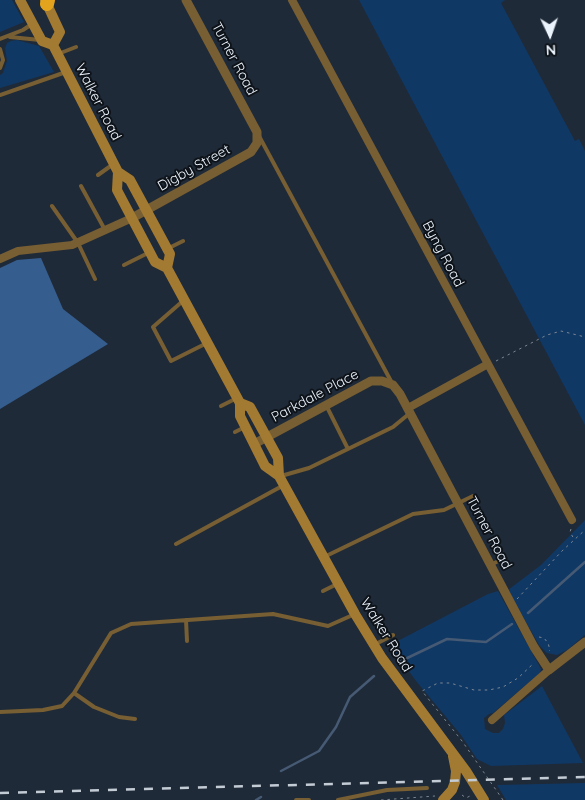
<!DOCTYPE html>
<style>
body{margin:0}
#map{position:relative;width:585px;height:800px;overflow:hidden;background:#1f2a38;font-family:Quicksand,sans-serif}
canvas{display:block}
.north{position:absolute;left:525px;top:10px;width:50px;height:50px;-webkit-text-stroke:4px #0e1319;paint-order:stroke;rotate:177deg;font-size:14px;font-weight:700;line-height:20px;text-align:center;color:#ebf3fc}
.north::after{content:'';display:block;margin:auto;width:18px;height:22px;background:#ebf3fc;clip-path:polygon(50% 0,100% 100%,50% 72%,0 100%)}
</style>
<div id="map">
<canvas width="585" height="800"></canvas>
<div class="north">N</div>
</div>
<script>
const c = document.querySelector('canvas').getContext('2d');
c.lineJoin = 'round';
function fill(path, color) {
  c.fillStyle = color;
  c.fill(path, 'evenodd');
}
function toPath(rows) {
  const path = new Path2D();
  for (const r of rows) {
    path.moveTo(r[0], r[1]);
    for (let i = 2; i < r.length; i += 2) path.lineTo(r[i], r[i + 1]);
  }
  return path;
}
function strokePath(path, color, width, dash) {
  c.strokeStyle = color;
  c.lineWidth = width;
  c.lineCap = dash ? 'butt' : 'round';
  c.setLineDash(dash || []);
  c.stroke(path);
}
function write(font, color, halo, rows, align = 'center') {
  c.font = font + ' Quicksand,sans-serif';
  c.lineWidth = 4;
  c.setLineDash([]);
  c.textBaseline = 'middle';
  c.strokeStyle = halo;
  c.fillStyle = color;
  for (const [text, x, y, turn = 0] of rows) {
    c.save();
    c.translate(x, y);
    c.rotate((+turn || 0) * Math.PI / 180);
    c.textAlign = isNaN(turn) ? turn : align;
    if (halo) c.strokeText(text, 0, 0);
    c.fillText(text, 0, 0);
    c.restore();
  }
}
fill(toPath([
 [0,0,12,0,24,22,0,32],
 [359,0,505,0,501,3,575,141,579,139,585,151,585,425],
 [17,40,39,46,54,72,0,88,0,75,3,73,7,61,5,48,7,43,11,41],
 [585,520,585,635,567,650,557,655,547,653,539,645,508,590,541,565],
 [498,591,541,669,540,673,493,713,489,714,484,718,485,729,493,733,499,733,503,729,505,723,504,715,542,686,583,763,491,766,477,759,461,735,416,681,390,645,488,594],
 [585,783,585,800,506,800,497,785]
]), '#103865');
fill(toPath([
 [41,258,63,309,108,344,0,409,0,268,17,260]
]), '#355d8e');
strokePath(toPath([
 [528,613,585,562],
 [401,661,447,639,486,642,512,624],
 [281,771,319,751,336,727,350,697,374,676],
 [256,800,261,797]
]), '#465a74', 2.5);
strokePath(toPath([
 [496,361,547,335,561,331,585,337],
 [571,529,570,532,574,539],
 [517,599,562,551,585,530],
 [539,637,544,638,548,643,550,650,549,651],
 [462,795,466,798,470,796],
 [381,800,435,796],
 [503,800,462,741,422,691,438,683,450,683,474,690,489,690,503,687,518,678,534,663]
]), '#7c8692', 1, [2.5, 4]);
strokePath(toPath([
 [10,37,40,40],
 [0,39,23,30,32,24],
 [0,49,3,60,0,68],
 [58,54,76,47],
 [0,95,66,72],
 [259,136,392,383],
 [98,175,112,165],
 [81,186,105,230],
 [52,206,78,243,95,279],
 [167,249,183,241],
 [124,265,148,253],
 [184,300,153,327,171,361,207,343],
 [326,405,348,449],
 [221,406,235,399],
 [235,432,245,427],
 [281,476,309,468,393,427,410,413],
 [176,544,284,485],
 [324,557,413,514,444,510,473,496],
 [490,565,505,558],
 [323,591,337,584],
 [186,620,187,641],
 [374,645,393,635],
 [74,693,94,707,119,717,135,719],
 [0,712,43,710,62,706,74,693,111,633,131,624,273,614,328,626,355,614],
 [296,800,309,800],
 [338,800,387,790,427,788]
]), '#775e33', 4);
strokePath(toPath([
 [292,0,572,520],
 [0,259,18,251,72,245,132,218],
 [408,408,488,364],
 [492,720,549,670]
]), '#775e33', 8);
strokePath(toPath([
 [132,218,251,152,257,143,257,132,186,0],
 [254,444,371,381,382,381,393,385,400,394,534,647,549,670,585,642]
]), '#775e33', 9);
strokePath(toPath([
 [20,0,42,41,53,45,118,172,130,180,170,254,167,268],
 [45,0,60,32,53,45],
 [118,172,117,190,155,262,167,268,240,403,240,416,265,466,279,476,355,614,382,658,466,771,484,800],
 [240,403,250,407,278,458,279,476],
 [443,800,452,790,455,782,456,771,453,756]
]), '#a37a31', 10);
strokePath(toPath([
 [47,4,48,0]
]), '#e3a31c', 14);
strokePath(toPath([
 [0,793,585,777]
]), '#c3cbd5', 2.5, [9, 9]);
write('14px', '#ebf3fc', '#0e1319', [
 ["Turner Road",234,59,62],
 ["Walker Road",98,102,63],
 ["Digby Street",194,168,-29],
 ["Byng Road",443,254,62],
 ["Parkdale Place",315,396,-28],
 ["Turner Road",489,533,62],
 ["Walker Road",386,635,58]
]);
</script>
